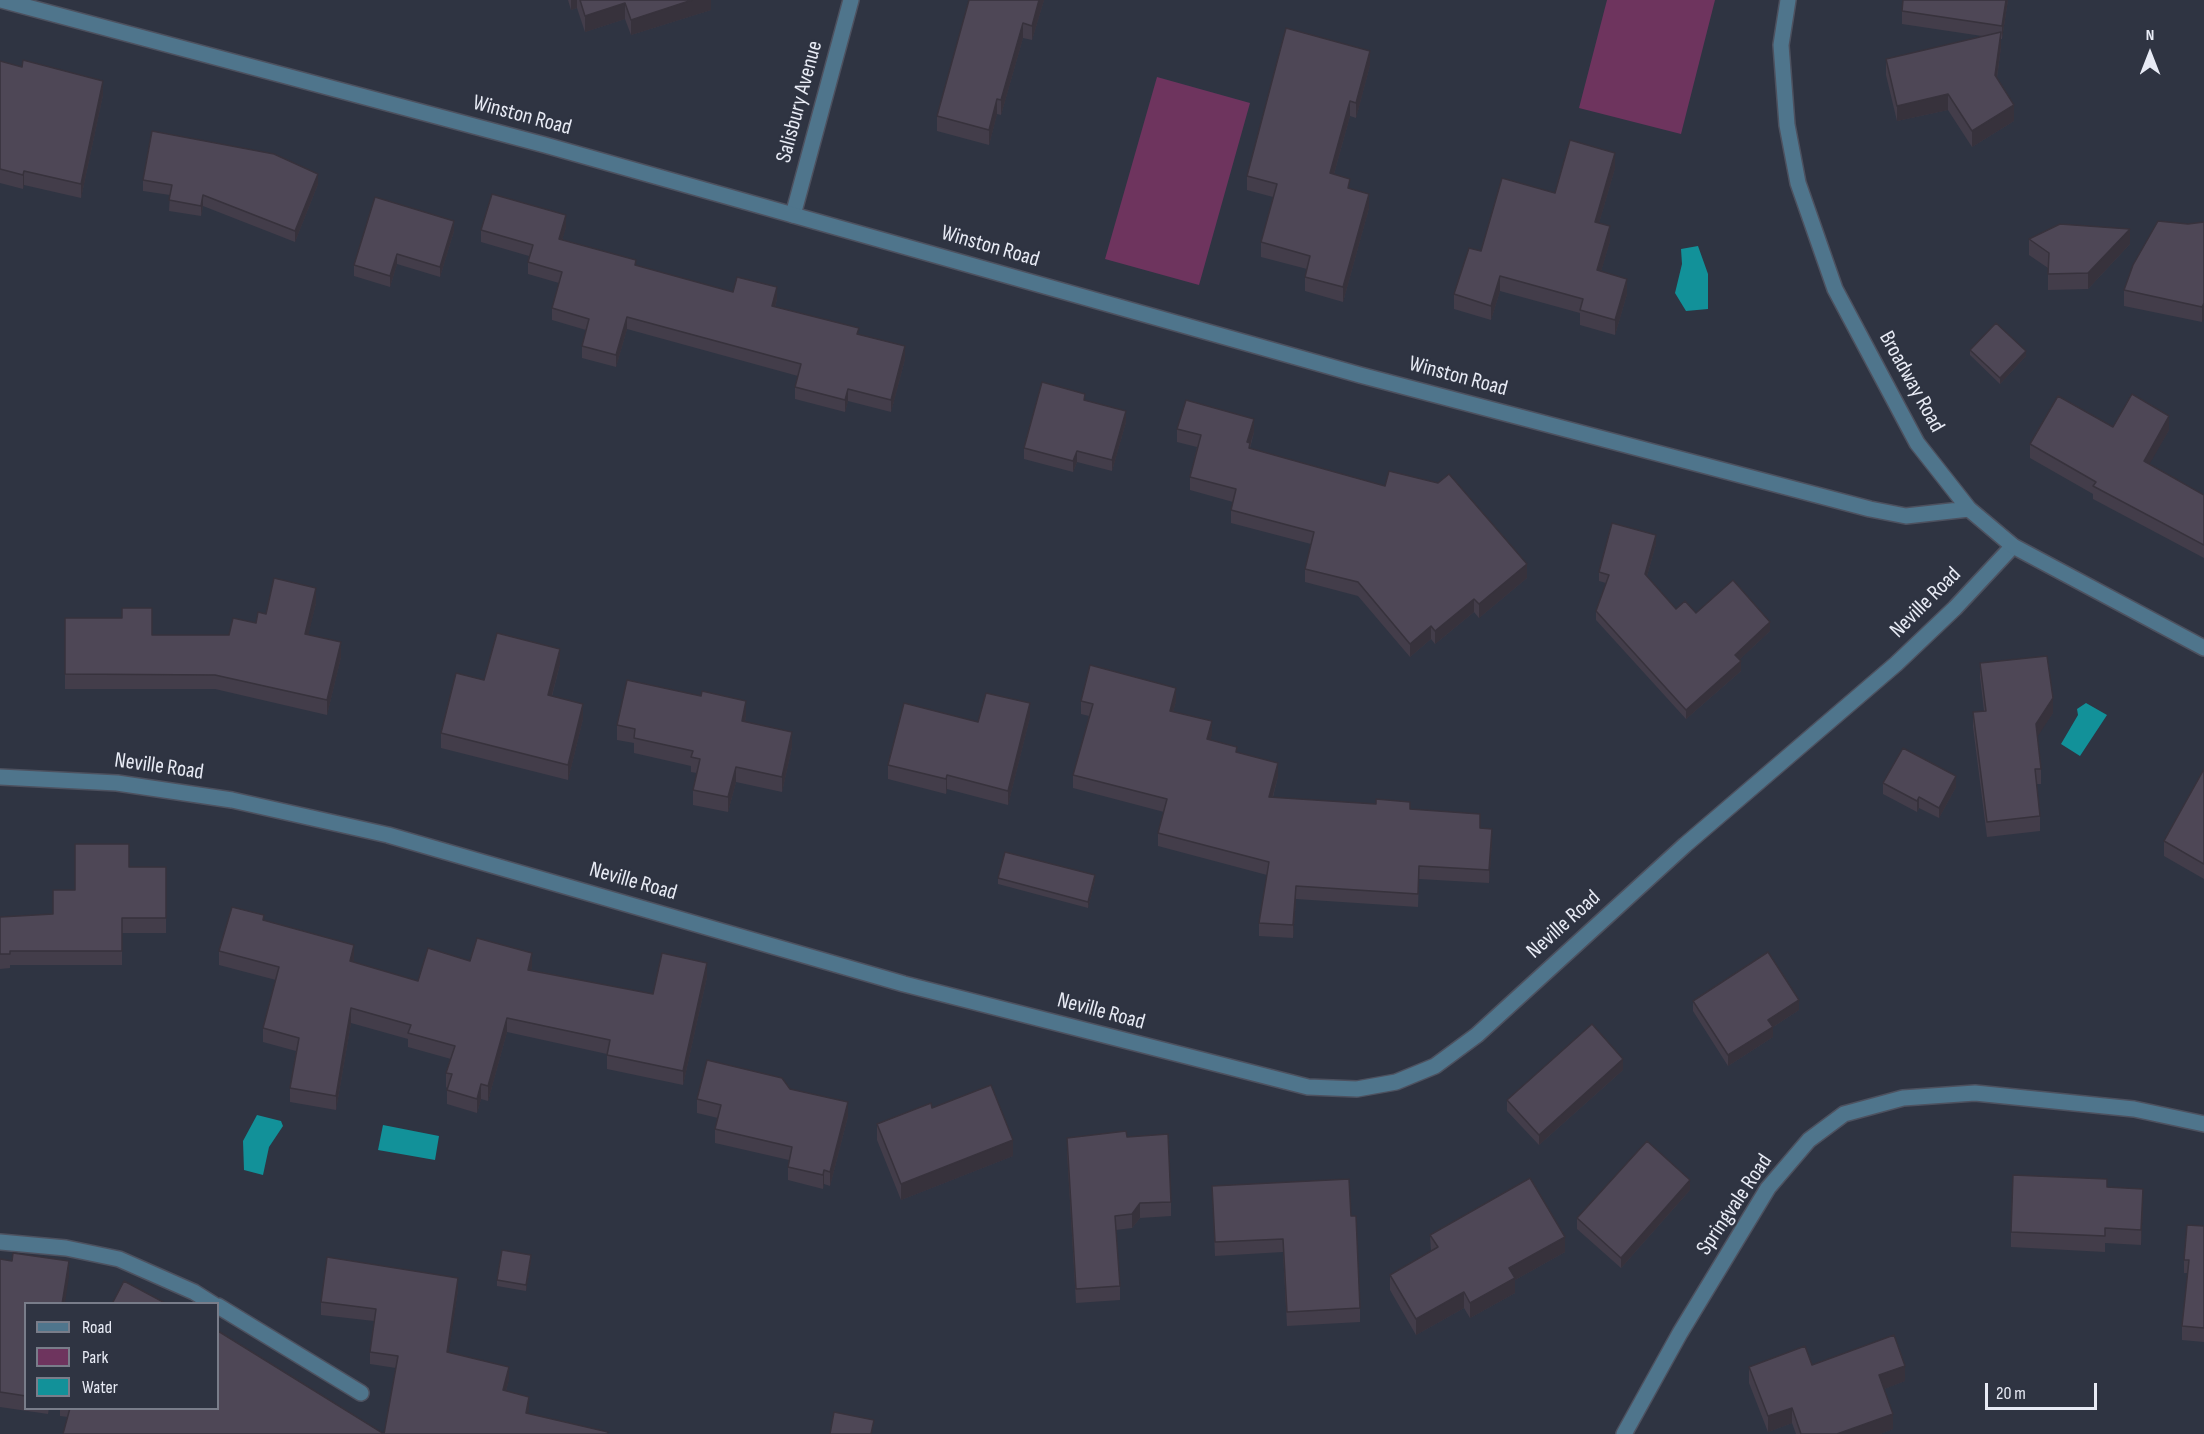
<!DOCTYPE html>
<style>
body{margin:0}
#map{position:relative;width:2204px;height:1434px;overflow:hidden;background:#2f3442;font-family:"Sofia Sans Condensed",sans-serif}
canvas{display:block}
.legend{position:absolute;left:24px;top:1302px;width:195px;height:108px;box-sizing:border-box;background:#2f3442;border:2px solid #797d8a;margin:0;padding:8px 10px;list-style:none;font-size:18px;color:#e8ebf5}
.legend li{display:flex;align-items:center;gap:12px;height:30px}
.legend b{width:30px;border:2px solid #797d8a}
.north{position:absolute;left:2120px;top:24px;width:60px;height:60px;-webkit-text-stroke:4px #2f3442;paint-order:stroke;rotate:0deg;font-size:16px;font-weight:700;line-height:24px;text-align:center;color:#e8ebf5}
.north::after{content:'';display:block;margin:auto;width:21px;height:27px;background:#e8ebf5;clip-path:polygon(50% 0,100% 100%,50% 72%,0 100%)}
.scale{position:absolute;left:1985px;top:1383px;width:112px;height:27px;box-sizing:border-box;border:3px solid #e8ebf5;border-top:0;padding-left:8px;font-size:18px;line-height:21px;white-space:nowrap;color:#e8ebf5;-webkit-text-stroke:4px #2f3442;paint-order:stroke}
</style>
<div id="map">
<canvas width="2204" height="1434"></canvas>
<ul class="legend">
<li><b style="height:8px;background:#4f758c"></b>Road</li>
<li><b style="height:16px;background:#6e345e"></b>Park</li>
<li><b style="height:16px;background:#129199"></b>Water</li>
</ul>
<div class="north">N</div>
<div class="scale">20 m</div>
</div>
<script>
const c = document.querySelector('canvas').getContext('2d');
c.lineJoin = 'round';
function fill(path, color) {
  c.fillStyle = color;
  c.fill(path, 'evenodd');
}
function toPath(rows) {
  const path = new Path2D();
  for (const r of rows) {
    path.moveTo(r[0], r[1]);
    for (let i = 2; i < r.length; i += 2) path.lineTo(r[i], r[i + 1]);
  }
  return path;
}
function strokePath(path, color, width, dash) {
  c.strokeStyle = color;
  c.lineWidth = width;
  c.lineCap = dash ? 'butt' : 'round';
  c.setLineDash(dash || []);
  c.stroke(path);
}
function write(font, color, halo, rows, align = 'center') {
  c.font = font + ' "Sofia Sans Condensed",sans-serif';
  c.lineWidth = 4.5;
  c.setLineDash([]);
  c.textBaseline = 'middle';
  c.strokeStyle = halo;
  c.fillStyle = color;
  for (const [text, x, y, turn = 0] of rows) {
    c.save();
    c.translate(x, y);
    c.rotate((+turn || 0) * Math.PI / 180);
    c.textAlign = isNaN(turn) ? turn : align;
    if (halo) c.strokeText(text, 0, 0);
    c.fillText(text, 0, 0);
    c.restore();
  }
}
fill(toPath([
 [1607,0,1715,0,1681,134,1579,108],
 [1157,77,1250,103,1199,285,1105,259]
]), '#6e345e');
fill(toPath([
 [1698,246,1708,274,1708,309,1686,311,1675,293,1682,264,1681,249],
 [2086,703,2107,715,2080,756,2061,744,2078,715,2077,709],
 [257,1115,281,1121,283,1126,269,1147,263,1175,244,1170,243,1141],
 [383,1125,439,1136,435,1160,378,1150]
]), '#129199');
const minor = toPath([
 [793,215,851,0],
 [0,777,117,783,232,800,388,835,904,984,1308,1087,1357,1089,1396,1082,1435,1066,1477,1035,1685,845,1896,664,1955,608,2013,546],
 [0,1242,66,1248,119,1259,194,1292,213,1304],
 [218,1306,361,1393],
 [1624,1434,1680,1333,1768,1188,1809,1140,1844,1114,1903,1098,1975,1093,2134,1109,2204,1124]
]);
const tertiary = toPath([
 [1,0,545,145,1360,375,1870,509,1906,516,1969,509],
 [1788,0,1781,45,1787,125,1798,183,1835,289,1917,443,1969,509,2013,546,2204,648]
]);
strokePath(minor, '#4d515f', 18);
strokePath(tertiary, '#4d515f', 18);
strokePath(minor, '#4f758c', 15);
strokePath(tertiary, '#4f758c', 15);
fill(toPath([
 [568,0,711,0,711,10,631,35,625,19,585,32,577,8,571,10],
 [969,0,1044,0,1032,40,1023,38,1001,115,997,114,989,145,937,131,937,116],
 [2008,0,2002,39,2001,39,2001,47,1997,78,2014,121,1972,147,1948,110,1897,121,1886,75,1886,59,1982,36,1902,24,1902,11],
 [0,61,103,95,81,198,24,185,23,189,0,183],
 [1370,65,1356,118,1350,116,1334,174,1350,189,1369,208,1343,302,1305,291,1305,277,1307,269,1261,257,1261,242,1273,197,1247,190,1247,176],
 [1615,168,1599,223,1610,241,1601,271,1627,294,1615,335,1580,325,1580,313,1500,291,1491,320,1454,309,1454,294,1481,251,1555,193],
 [143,180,318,184,295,242,203,206,201,216,169,211,170,195,143,191],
 [2204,222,2202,322,2124,306,2124,290,2188,224],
 [566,227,562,240,636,265,733,292,777,299,775,307,859,334,905,359,891,412,848,401,845,412,795,399,795,387,798,376,627,329,616,367,582,358,582,346,586,330,552,320,552,308,559,283,528,274,528,262,529,256,481,242,481,230],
 [454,231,440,277,397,264,390,287,354,276,354,265],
 [2029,239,2130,244,2088,289,2048,290,2048,268,2029,255],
 [1970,350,2026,356,2000,384,1970,355],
 [1085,400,1126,422,1112,471,1077,462,1073,472,1024,459,1024,448],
 [2113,427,2169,430,2149,464,2204,495,2204,558,2093,499,2093,494,2030,458,2030,444],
 [1177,429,1254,432,1250,448,1527,578,1479,618,1474,612,1435,644,1431,639,1410,657,1358,596,1305,582,1305,569,1311,544,1231,523,1231,510,1233,502,1190,490,1190,477,1197,447,1177,442],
 [1656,544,1647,576,1676,609,1770,631,1739,660,1741,671,1686,719,1596,620,1596,611,1606,583,1599,581,1599,572],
 [316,603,308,635,341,657,327,715,215,689,65,689,65,618,152,635,229,635,256,623,266,614],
 [1980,663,2053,713,2037,736,2041,769,2041,784,2036,784,2040,816,2040,831,1987,837,1973,727,1973,712,1984,711,1980,677],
 [560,664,552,696,583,719,568,780,441,748,441,733,484,680],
 [1081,701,1176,701,1173,712,1212,734,1210,740,1237,752,1278,776,1273,797,1410,809,1480,828,1492,842,1489,883,1419,879,1418,907,1296,899,1293,938,1259,936,1259,923,1267,875,1158,846,1158,833,1164,812,1073,788,1073,775,1089,716,1081,714],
 [746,716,745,721,792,747,782,792,736,782,728,812,693,805,693,790,697,773,691,772,691,766,634,753,634,743,617,740,617,725],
 [1030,717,1008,805,947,789,946,794,888,779,888,765,978,722],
 [2204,769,2204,879,2164,856,2164,841],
 [1883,783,1956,787,1939,818,1919,808,1917,812,1883,794],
 [129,867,166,867,166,933,122,933,122,965,10,965,10,968,0,969,0,917,53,914,75,890],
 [998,878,1095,880,1088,908,998,884],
 [264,921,354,959,353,962,418,981,470,961,532,967,531,970,653,994,707,977,683,1085,607,1069,607,1054,507,1032,488,1101,481,1099,477,1113,447,1104,447,1088,446,1087,446,1073,451,1059,408,1047,408,1039,351,1023,336,1110,290,1102,290,1088,296,1051,263,1042,263,1028,276,980,219,965,219,951],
 [1693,1001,1799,1010,1773,1027,1773,1037,1728,1066,1693,1011],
 [1623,1070,1539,1145,1507,1111,1507,1100],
 [790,1089,848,1116,830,1186,824,1184,823,1189,788,1180,788,1167,789,1160,715,1143,715,1129,718,1118,697,1113,697,1099],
 [877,1124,1013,1156,901,1200,877,1140],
 [1127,1137,1171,1202,1171,1216,1140,1218,1132,1228,1116,1230,1120,1286,1120,1300,1076,1303,1067,1152,1067,1138],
 [1212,1186,1351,1216,1360,1308,1360,1322,1287,1326,1283,1252,1215,1256],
 [2107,1187,2143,1205,2141,1245,2105,1243,2105,1252,2011,1247,2011,1232],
 [1690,1190,1621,1268,1577,1229,1577,1218],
 [2204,1226,2204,1350,2204,1342,2182,1340,2182,1326,2188,1273,2184,1273,2184,1260],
 [1430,1235,1565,1252,1515,1280,1515,1293,1470,1318,1464,1308,1416,1335,1390,1290,1390,1275,1431,1251],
 [0,1259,69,1276,26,1304,26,1408,49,1408,48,1414,0,1407],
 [531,1261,526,1291,497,1286,497,1280],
 [458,1290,448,1352,509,1379,506,1391,529,1409,528,1413,608,1434,63,1434,68,1417,60,1416,60,1408,218,1408,384,1434,396,1368,370,1364,370,1352,374,1321,321,1315,321,1302],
 [1812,1365,1905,1381,1884,1389,1893,1429,1880,1434,1796,1434,1792,1423,1768,1432,1749,1383,1749,1367]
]), '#433d4a');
fill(toPath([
 [571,0,577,0,577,8,571,10],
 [692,0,711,0,711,10,631,35,631,20],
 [1039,0,1044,0,1032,40,1032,26],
 [2006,0,2008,0,2002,39,2002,26],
 [625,3,625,19,585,32,585,16],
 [1023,23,1023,38,1001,115,1001,100],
 [2001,32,2001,47,1995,91,1995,75],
 [1370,51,1370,65,1356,118,1356,103],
 [103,81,103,95,81,198,81,184],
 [1948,94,1948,110,1897,121,1897,106],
 [997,99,997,114,989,145,989,130],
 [1350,101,1350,116,1330,188,1330,173],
 [2014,105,2014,121,1972,147,1972,131],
 [1615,153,1615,168,1595,237,1595,222],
 [24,171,24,185,23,189,23,175],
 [318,174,318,184,295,242,295,231],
 [1369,194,1369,208,1343,302,1343,287],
 [203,195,203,206,201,216,201,206],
 [566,215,566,227,559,251,559,239],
 [454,221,454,231,440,277,440,267],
 [1610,226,1610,241,1597,285,1597,270],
 [2130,229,2130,244,2088,289,2088,273],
 [397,254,397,264,390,287,390,276],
 [1500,276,1500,291,1491,320,1491,306],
 [1627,279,1627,294,1615,335,1615,320],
 [777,287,777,299,772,318,772,306],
 [2204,303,2204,319,2202,322,2202,307],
 [627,317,627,329,616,367,616,355],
 [905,346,905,359,891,412,891,400],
 [2026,351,2026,356,2000,384,2000,378],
 [848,389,848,401,845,412,845,400],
 [1126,411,1126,422,1112,471,1112,460],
 [2169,416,2169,430,2144,474,2144,461],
 [1254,419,1254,432,1250,445,1250,457,1247,442],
 [1077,451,1077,462,1073,472,1073,461],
 [1656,535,1656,544,1645,583,1645,574],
 [1527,564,1527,578,1479,618,1479,604],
 [316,588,316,603,305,649,305,634],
 [1474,599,1474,612,1435,644,1435,631],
 [1770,622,1770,631,1735,664,1735,655],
 [1431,626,1431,639,1410,657,1410,644],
 [341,642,341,657,327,715,327,700],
 [560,649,560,664,548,710,548,695],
 [1741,661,1741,671,1686,719,1686,710],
 [1176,688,1176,701,1170,724,1170,711],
 [2053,698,2053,713,2036,739,2036,724],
 [746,701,746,716,742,735,742,721],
 [1030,703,1030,717,1008,805,1008,791],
 [583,704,583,719,568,780,568,765],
 [1212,721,1212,734,1207,752,1207,739],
 [792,732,792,747,782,792,782,777],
 [1278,763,1278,776,1269,810,1269,797],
 [736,767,736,782,728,812,728,797],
 [947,775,947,789,946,794,946,779],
 [1956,776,1956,787,1939,818,1939,808],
 [1919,797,1919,808,1917,812,1917,801],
 [1492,829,1492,842,1489,883,1489,870],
 [1095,875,1095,880,1088,908,1088,902],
 [1296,886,1296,899,1293,938,1293,925],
 [354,945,354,959,350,975,350,961],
 [532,953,532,967,528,984,528,970],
 [707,963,707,977,683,1085,683,1071],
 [1799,1000,1799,1010,1773,1027,1773,1037,1728,1066,1728,1055,1768,1020],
 [351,1008,351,1023,336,1110,336,1096],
 [507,1018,507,1032,488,1101,488,1086],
 [1623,1059,1623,1070,1539,1145,1539,1135],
 [481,1084,481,1099,477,1113,477,1099],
 [848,1102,848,1116,830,1186,830,1172],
 [1013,1140,1013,1156,901,1200,901,1184],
 [824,1170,824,1184,823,1189,823,1175],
 [1690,1180,1690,1190,1621,1268,1621,1258],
 [2143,1189,2143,1205,2141,1245,2141,1230],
 [1140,1203,1140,1218,1132,1228,1132,1214],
 [1565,1237,1565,1252,1515,1280,1515,1293,1470,1318,1470,1303,1509,1268],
 [531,1255,531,1261,526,1291,526,1285],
 [69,1261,69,1276,65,1304,62,1304],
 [458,1278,458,1290,447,1364,447,1352],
 [1464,1292,1464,1308,1416,1335,1416,1319],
 [1905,1366,1905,1381,1879,1391,1879,1375],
 [509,1367,509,1379,503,1403,503,1390],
 [529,1397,529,1409,526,1425,526,1413],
 [1792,1408,1792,1423,1768,1432,1768,1416],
 [1893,1414,1893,1429,1880,1434,1837,1434]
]), '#37323c');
const building = toPath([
 [580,0,692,0,631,20,625,3,585,16,580,0],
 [969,0,1039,0,1032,26,1023,23,1001,100,997,99,989,130,937,116,969,0],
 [1903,0,2006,0,2002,26,1902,11,1903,0],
 [1286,28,1370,51,1356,103,1350,101,1330,173,1350,179,1348,188,1369,194,1343,287,1305,277,1310,256,1261,242,1277,184,1247,176,1286,28],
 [2001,32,1995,75,2014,105,1972,131,1948,94,1897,106,1886,59,2001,32],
 [23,60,103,81,81,184,24,171,23,175,0,169,0,61,22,67,23,60],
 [152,131,274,154,318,174,295,231,203,195,201,206,169,200,172,185,143,180,152,131],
 [1570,140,1615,153,1595,222,1610,226,1597,270,1627,279,1615,320,1580,310,1583,299,1500,276,1491,306,1454,294,1469,248,1481,251,1502,178,1555,193,1570,140],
 [492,194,566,215,559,239,636,260,635,265,733,292,737,277,777,287,772,306,859,328,857,334,905,346,891,400,848,389,845,400,795,387,801,364,627,317,616,355,582,346,589,319,552,308,562,272,528,262,533,245,481,230,492,194],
 [375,197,454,221,440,267,397,254,390,276,354,265,375,197],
 [2158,221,2188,224,2204,222,2204,303,2202,307,2124,290,2133,265,2158,221],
 [2060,224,2130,229,2088,273,2048,274,2049,253,2029,239,2060,224],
 [1996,323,2026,351,2000,378,1970,350,1996,323],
 [1042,382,1085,394,1084,400,1126,411,1112,460,1077,451,1073,461,1024,448,1042,382],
 [2132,394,2169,416,2144,461,2204,495,2204,545,2093,486,2096,482,2030,444,2058,396,2113,427,2132,394],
 [1186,400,1254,419,1247,442,1250,443,1249,448,1385,486,1389,471,1438,483,1449,474,1527,564,1479,604,1474,599,1435,631,1431,626,1410,644,1358,582,1305,569,1314,532,1231,510,1236,489,1190,477,1201,435,1177,429,1186,400],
 [1612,523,1656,535,1645,574,1676,609,1685,601,1696,613,1733,580,1770,622,1735,655,1741,661,1686,710,1596,611,1609,575,1599,572,1612,523],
 [274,578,316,588,305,634,341,642,327,700,215,675,65,674,65,618,122,618,122,608,152,608,152,635,229,635,233,618,256,623,258,612,266,614,274,578],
 [497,633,560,649,548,695,583,704,568,765,441,733,456,673,484,680,497,633],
 [2047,656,2053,698,2036,724,2041,769,2035,769,2040,816,1987,822,1973,712,1986,711,1980,663,2047,656],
 [1090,665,1176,688,1170,711,1212,721,1207,739,1237,747,1236,752,1278,763,1269,797,1376,804,1376,799,1410,802,1410,809,1480,814,1480,828,1492,829,1489,870,1419,866,1418,894,1296,886,1293,925,1259,923,1269,862,1158,833,1167,799,1073,775,1093,704,1081,701,1090,665],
 [627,680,701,696,702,691,746,701,742,721,792,732,782,777,736,767,728,797,693,790,700,759,691,757,693,751,634,738,635,729,617,725,627,680],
 [986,693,1030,703,1008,791,947,775,946,779,888,765,904,703,978,722,986,693],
 [1903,748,1956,776,1939,808,1919,797,1917,801,1883,783,1903,748],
 [2204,769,2204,864,2164,841,2204,769],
 [75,844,129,844,129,867,166,867,166,918,122,918,122,951,10,951,10,954,0,954,0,917,53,914,53,890,75,890,75,844],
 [1005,852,1095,875,1088,902,998,878,1005,852],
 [232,907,264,915,263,920,354,945,350,961,418,981,428,948,470,961,477,938,532,953,528,970,653,994,662,953,707,963,683,1071,607,1055,610,1040,507,1018,488,1086,481,1084,477,1099,447,1090,452,1074,446,1073,455,1046,408,1033,411,1025,351,1008,336,1096,290,1088,299,1038,263,1028,279,967,219,951,232,907],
 [1768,952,1799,1000,1768,1020,1773,1027,1728,1055,1693,1001,1768,952],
 [1592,1024,1623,1059,1539,1135,1507,1100,1592,1024],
 [707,1060,782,1078,790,1089,848,1102,830,1172,824,1170,823,1175,788,1167,792,1147,715,1129,721,1105,697,1099,707,1060],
 [991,1085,1013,1140,901,1184,877,1124,931,1103,932,1108,991,1085],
 [1126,1131,1127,1137,1168,1134,1171,1202,1140,1203,1132,1214,1115,1216,1120,1286,1076,1289,1067,1138,1126,1131],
 [1647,1141,1690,1180,1621,1258,1577,1218,1647,1141],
 [2013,1175,2107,1179,2107,1187,2143,1189,2141,1230,2105,1228,2105,1236,2011,1232,2013,1175],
 [1530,1178,1565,1237,1509,1268,1515,1278,1470,1303,1464,1292,1416,1319,1390,1275,1438,1247,1430,1235,1530,1178],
 [1349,1179,1351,1216,1356,1216,1360,1308,1287,1312,1283,1239,1215,1242,1212,1186,1349,1179],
 [2187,1225,2204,1226,2204,1328,2182,1326,2189,1260,2184,1260,2187,1225],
 [502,1250,531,1255,526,1285,497,1280,502,1250],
 [13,1253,69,1261,62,1304,26,1304,26,1396,0,1392,0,1259,12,1261,13,1253],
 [327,1257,458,1278,447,1352,509,1367,503,1390,529,1397,526,1413,608,1432,607,1434,63,1434,70,1408,218,1408,218,1331,384,1434,398,1356,370,1352,376,1309,321,1302,327,1257],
 [124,1281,167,1304,112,1304,124,1281],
 [1894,1335,1905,1366,1879,1375,1893,1414,1837,1434,1801,1434,1792,1408,1768,1416,1749,1367,1805,1346,1812,1365,1894,1335],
 [834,1412,874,1420,871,1434,830,1434,834,1412]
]);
fill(building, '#4e4756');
strokePath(building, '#37323c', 1.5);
write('22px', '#e8ebf5', '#2f3442', [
 ["Salisbury Avenue",800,102,-75],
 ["Winston Road",522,116,15],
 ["Winston Road",990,247,16],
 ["Winston Road",1458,377,15],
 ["Broadway Road",1911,382,61],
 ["Neville Road",1926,603,-45],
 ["Neville Road",159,767,8],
 ["Neville Road",633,882,16],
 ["Neville Road",1564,925,-42],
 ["Neville Road",1101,1012,15],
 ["Springvale Road",1735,1205,-56]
]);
</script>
